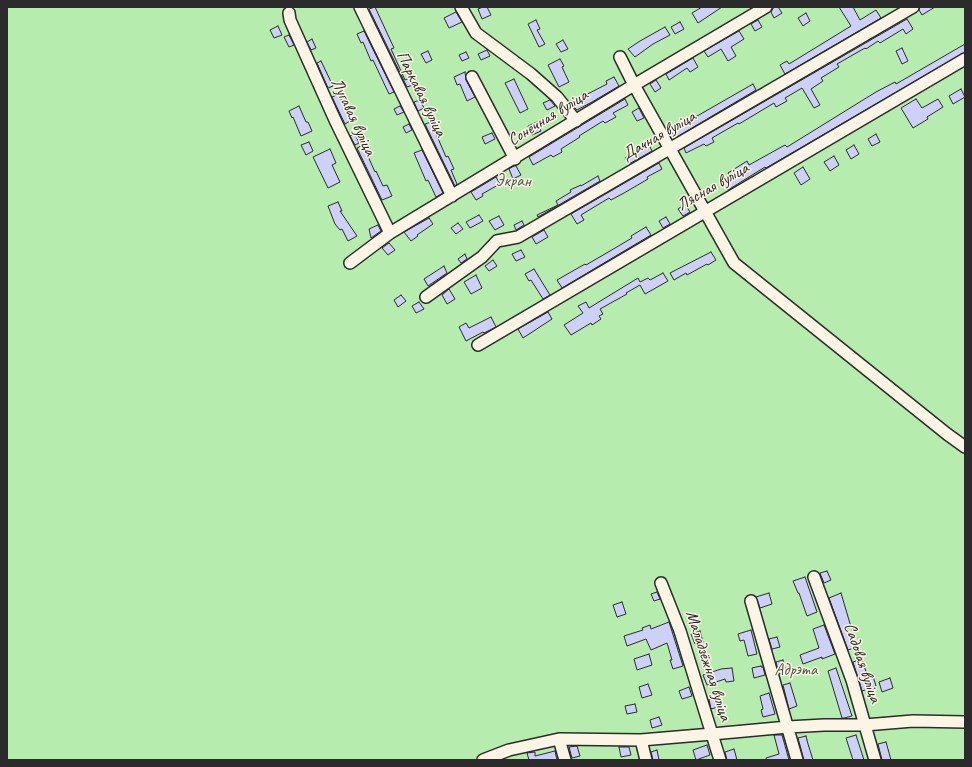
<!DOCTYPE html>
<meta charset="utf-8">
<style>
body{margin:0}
#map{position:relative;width:972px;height:767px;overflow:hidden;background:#f3eee9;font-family:Caveat,sans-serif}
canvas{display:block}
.frame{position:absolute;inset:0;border:8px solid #2b2b2b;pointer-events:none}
</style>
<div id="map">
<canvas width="972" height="767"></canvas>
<div class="frame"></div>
</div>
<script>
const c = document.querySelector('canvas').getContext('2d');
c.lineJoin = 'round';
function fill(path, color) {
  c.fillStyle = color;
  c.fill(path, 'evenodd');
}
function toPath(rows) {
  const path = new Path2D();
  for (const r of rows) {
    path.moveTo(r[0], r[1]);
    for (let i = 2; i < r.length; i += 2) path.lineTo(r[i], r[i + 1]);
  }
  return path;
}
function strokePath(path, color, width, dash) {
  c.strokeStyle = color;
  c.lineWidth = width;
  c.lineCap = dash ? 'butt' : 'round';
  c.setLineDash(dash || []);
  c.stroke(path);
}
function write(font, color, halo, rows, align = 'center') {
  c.font = font + ' Caveat,sans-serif';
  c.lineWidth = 3;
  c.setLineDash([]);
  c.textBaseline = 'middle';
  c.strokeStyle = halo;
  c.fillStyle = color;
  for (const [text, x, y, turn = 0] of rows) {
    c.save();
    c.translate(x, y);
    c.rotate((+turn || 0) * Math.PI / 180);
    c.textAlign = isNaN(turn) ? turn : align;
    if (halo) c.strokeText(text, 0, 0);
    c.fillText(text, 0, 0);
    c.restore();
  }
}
fill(toPath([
 [7,7,965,7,965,760,7,760]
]), '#b6ecae');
const building = toPath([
 [375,7,394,48,391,49,405,80,409,78,413,85,407,87,369,9,375,7],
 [483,7,487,7,491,15,482,19,478,9,483,7],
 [702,7,722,7,698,23,692,13,702,7],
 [774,7,778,7,782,13,774,18,771,12,774,7],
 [839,7,853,7,860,20,876,10,881,18,785,74,780,65,787,61,789,64,851,26,839,7],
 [920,7,935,7,922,15,919,10,920,7],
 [456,12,462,22,449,28,444,18,456,12],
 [806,13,810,21,803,26,798,18,806,13],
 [907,19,913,29,906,34,903,29,880,43,878,41,866,49,865,48,837,64,839,67,821,78,823,81,811,89,820,105,814,108,802,88,785,98,787,101,776,107,774,103,739,124,738,123,712,138,714,142,706,146,704,144,686,153,684,148,907,19],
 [536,20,540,29,537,30,545,44,539,47,528,24,536,20],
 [758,20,762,27,755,31,751,24,758,20],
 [680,22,684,29,675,34,671,27,680,22],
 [278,26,282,35,274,38,270,30,278,26],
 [665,27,670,35,653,44,635,57,628,49,640,41,665,27],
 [364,31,394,92,389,94,373,60,371,61,363,42,361,43,357,34,364,31],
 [739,31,744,39,731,47,736,56,728,61,721,49,708,57,704,51,739,31],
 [289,35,294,45,289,47,284,37,289,35],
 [312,39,316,48,311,50,307,42,312,39],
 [563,40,568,49,561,52,556,44,563,40],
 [965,44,965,52,766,168,765,167,728,190,723,183,731,178,728,173,747,161,749,165,785,145,787,147,876,92,895,82,896,84,965,44],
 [902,48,908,61,902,64,896,51,902,48],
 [487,50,490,56,481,60,478,54,487,50],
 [428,51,432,60,426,63,421,54,428,51],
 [466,52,469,58,462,61,459,55,466,52],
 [693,58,698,67,690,72,687,68,669,80,666,74,693,58],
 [560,59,564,66,562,67,569,82,559,87,548,65,560,59],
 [321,61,333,86,328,88,317,63,321,61],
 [465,72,466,80,475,97,467,101,460,84,457,85,454,77,465,72],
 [614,77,619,86,592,102,577,110,570,103,607,84,606,81,614,77],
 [514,79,528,109,520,113,505,83,514,79],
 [656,80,661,88,655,92,650,84,656,80],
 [753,84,756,90,675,138,671,131,753,84],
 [961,89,965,97,953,104,949,96,961,89],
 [339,94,350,121,345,124,332,97,339,94],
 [625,99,628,105,613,113,616,117,605,123,603,121,579,136,580,137,561,149,562,152,553,157,551,155,533,165,529,157,625,99],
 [916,99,922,108,938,99,943,107,927,117,928,119,913,128,901,108,916,99],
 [420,100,424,108,418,111,414,102,420,100],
 [550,100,555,106,547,110,543,103,550,100],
 [299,106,306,122,308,122,312,131,301,136,293,117,292,118,289,111,299,106],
 [400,106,404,112,397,115,394,109,400,106],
 [639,108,644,118,637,121,632,112,639,108],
 [431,122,446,157,448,156,454,169,451,170,457,184,455,186,425,124,431,122],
 [537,122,541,131,532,135,528,126,537,122],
 [409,124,412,130,406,133,403,127,409,124],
 [492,133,495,139,485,144,482,137,492,133],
 [355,134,359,143,355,145,350,136,355,134],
 [876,134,880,142,872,146,868,139,876,134],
 [309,142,313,151,306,155,301,145,309,142],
 [648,143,652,151,629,164,625,158,648,143],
 [363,145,375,172,376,171,383,186,387,185,392,196,382,200,357,148,363,145],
 [854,145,859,154,851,159,846,150,854,145],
 [330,149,336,163,332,165,340,182,328,188,313,157,330,149],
 [422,150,443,193,436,197,428,180,426,181,414,153,422,150],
 [834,156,839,165,830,171,824,162,834,156],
 [659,163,662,169,647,177,648,179,624,193,611,200,609,198,581,215,584,220,577,224,571,214,659,163],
 [514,166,516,166,521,175,513,179,509,169,514,166],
 [803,167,810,179,801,185,794,173,803,167],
 [598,176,600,181,538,217,537,215,558,205,556,201,571,192,570,190,581,185,581,186,598,176],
 [496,177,500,184,482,194,483,196,476,200,471,192,496,177],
 [338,202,342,211,340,211,357,236,348,241,342,229,340,230,335,224,328,206,338,202],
 [685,204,690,212,683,216,678,209,685,204],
 [479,215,483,221,470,228,466,222,479,215],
 [499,216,504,225,495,230,489,221,499,216],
 [666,217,670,224,663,228,659,221,666,217],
 [429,218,433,224,417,235,418,236,411,241,404,232,429,218],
 [522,221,524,225,516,230,514,225,522,221],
 [458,223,463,229,456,234,451,228,458,223],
 [378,225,381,231,371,238,369,229,378,225],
 [646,227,651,235,562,288,557,280,585,264,586,265,610,251,632,238,631,236,646,227],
 [544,230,548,237,536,244,532,237,544,230],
 [389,243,395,250,388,255,382,248,389,243],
 [521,250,525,257,516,261,512,254,521,250],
 [711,252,716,260,708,265,707,264,687,275,686,273,674,280,670,273,711,252],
 [465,254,467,259,461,263,458,259,465,254],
 [493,260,497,266,489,271,485,266,493,260],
 [444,266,447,273,428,286,424,279,444,266],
 [534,269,550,295,543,299,531,280,529,281,525,274,534,269],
 [663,273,668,281,645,294,640,285,626,293,627,294,600,309,603,314,599,316,601,319,592,325,591,323,571,335,564,325,583,313,578,306,586,302,589,308,638,278,640,282,648,278,650,280,663,273],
 [476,275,482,288,471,294,464,282,476,275],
 [449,289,455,299,447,304,442,295,449,289],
 [401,295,406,301,398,307,394,300,401,295],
 [419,302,424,309,416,313,412,306,419,302],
 [548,312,552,319,523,338,518,329,548,312],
 [491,317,496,327,484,333,483,332,466,341,459,327,466,323,469,328,491,317],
 [827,571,831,580,824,583,820,573,827,571],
 [805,577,817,612,807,616,799,593,798,593,793,581,805,577],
 [657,592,660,599,654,601,651,594,657,592],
 [769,593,772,604,760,608,756,597,769,593],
 [841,593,851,627,847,628,854,648,848,650,829,598,841,593],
 [622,602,626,614,617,617,613,605,622,602],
 [669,622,683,666,673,669,670,660,672,660,667,643,651,650,646,639,627,646,624,636,643,630,642,628,650,625,651,629,669,622],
 [824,625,835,654,822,659,822,657,803,664,800,655,819,648,813,629,824,625],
 [751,630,757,654,748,656,744,640,740,641,738,634,751,630],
 [700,631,703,642,695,644,691,634,700,631],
 [777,637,780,647,772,649,769,639,777,637],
 [649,654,652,665,637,670,634,659,649,654],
 [862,659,868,678,873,676,876,686,862,691,853,662,862,659],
 [783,660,786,672,779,674,776,662,783,660],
 [761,666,761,667,763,667,765,675,754,678,752,668,761,666],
 [732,668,734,681,726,682,725,679,707,685,703,675,721,669,732,668],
 [836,668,852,716,844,718,842,718,828,671,836,668],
 [890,678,893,688,882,692,879,682,890,678],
 [790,683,797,706,789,709,783,685,790,683],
 [648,684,652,695,642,698,639,687,648,684],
 [689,687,692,696,682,699,679,691,689,687],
 [769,693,775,714,763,717,761,710,763,709,760,696,769,693],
 [718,697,721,706,711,709,709,699,718,697],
 [635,704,637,712,627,714,625,706,635,704],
 [659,717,662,725,652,728,650,720,659,717],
 [774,735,782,735,789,760,766,760,766,758,779,754,774,735],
 [856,735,864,760,853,760,846,738,856,735],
 [806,736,808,744,813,760,804,760,798,738,806,736],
 [886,742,891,760,882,760,878,744,886,742],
 [707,745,710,755,696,760,693,750,707,745],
 [577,746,580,756,572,758,569,747,577,746],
 [619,747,629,747,631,755,621,757,619,747],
 [734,749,737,760,727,760,725,752,734,749],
 [657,750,659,760,653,760,651,752,657,750],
 [555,751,557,760,529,760,527,753,535,752,535,756,555,751]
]);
fill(building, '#cdd0f8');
strokePath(building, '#2b2b2b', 1);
const minor = toPath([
 [360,7,452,196],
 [461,7,476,33,531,74,557,97,576,121],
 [289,13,290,20,335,120,390,233],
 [620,57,634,85,734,263,947,434,965,447],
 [472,77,515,159],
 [350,263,390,233,634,85,766,7],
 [426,297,482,257,497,241,518,237,913,7],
 [478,345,965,59],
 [814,577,852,680,875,760],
 [661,583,680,631,720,760],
 [751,601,797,760],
 [559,739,565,760],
 [641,740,646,760],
 [483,760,509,750,559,739,641,740,712,734,788,727,824,725,865,725,913,721,965,722]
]);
strokePath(minor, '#2b2b2b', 14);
strokePath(minor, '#fcf5e5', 11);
write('17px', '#2b2b2b', '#fcf5e5', [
 ["Паркавая вуліца",421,94,64],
 ["Лугавая вуліца",353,117,65],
 ["Сонечная вуліца",548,118,-32],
 ["Дачная вуліца",659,136,-30],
 ["Лясная вуліца",713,187,-30],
 ["Садовая вуліца",862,663,71],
 ["Маладзёжная вуліца",708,666,72]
]);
write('17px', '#4e5b4c', '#fcf5e5', [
 ["Экран",513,182],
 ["Адрэта",796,671]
]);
</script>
